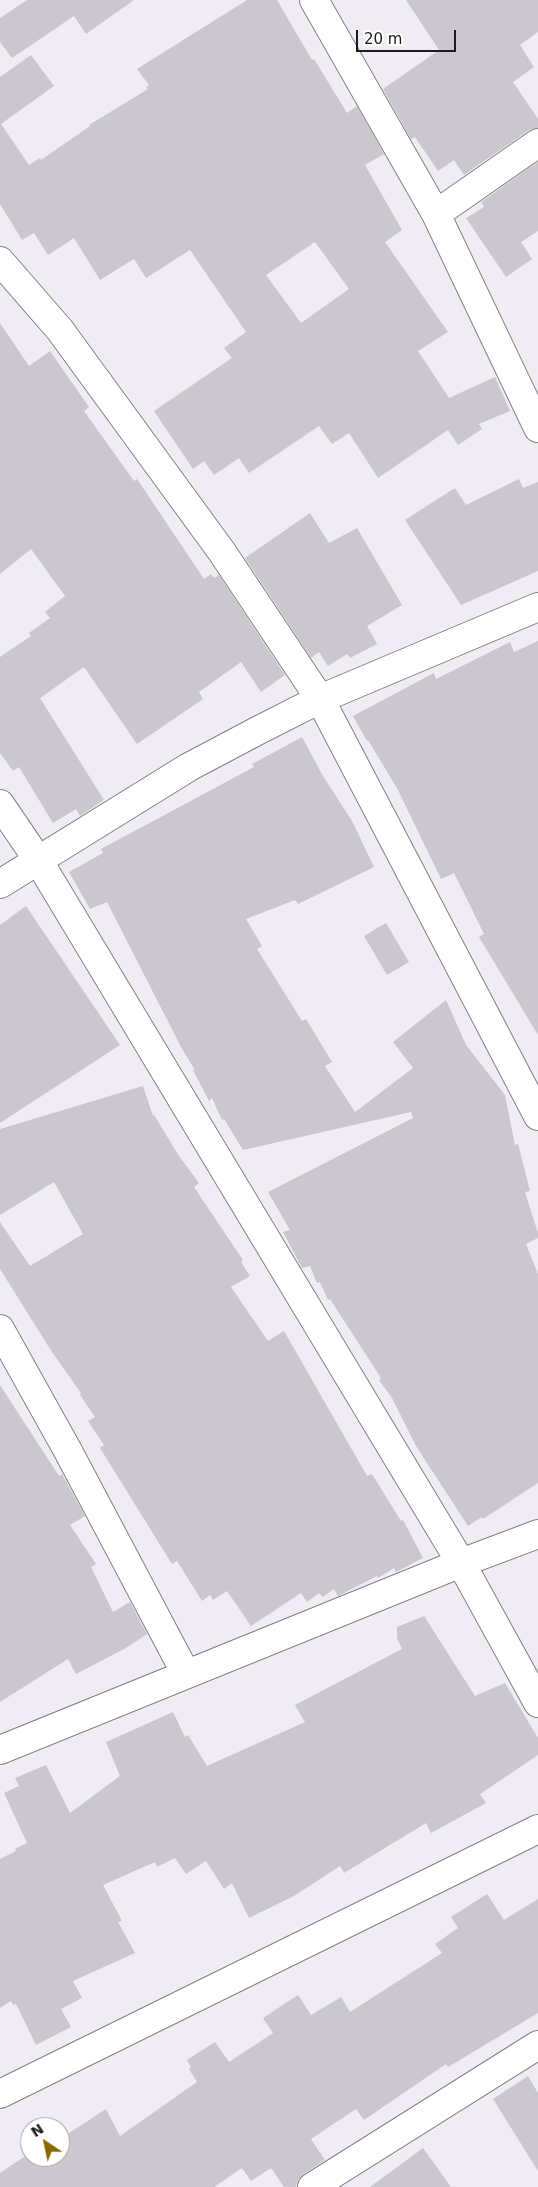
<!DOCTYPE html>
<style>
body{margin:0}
#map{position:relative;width:538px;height:2187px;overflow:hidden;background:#efecf3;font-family:"DejaVu Sans",sans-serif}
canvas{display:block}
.north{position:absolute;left:20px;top:2117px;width:50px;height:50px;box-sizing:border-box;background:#fff;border:1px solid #a4a4a5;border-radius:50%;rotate:326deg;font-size:14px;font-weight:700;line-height:20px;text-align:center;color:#1c1b1e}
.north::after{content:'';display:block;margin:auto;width:18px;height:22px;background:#896705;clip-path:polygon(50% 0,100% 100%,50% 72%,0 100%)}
.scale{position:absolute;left:356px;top:30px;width:100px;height:22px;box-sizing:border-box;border:2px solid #1c1b1e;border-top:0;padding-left:6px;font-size:15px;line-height:18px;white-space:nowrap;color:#1c1b1e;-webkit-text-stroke:4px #fff;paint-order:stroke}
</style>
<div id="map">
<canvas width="538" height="2187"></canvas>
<div class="north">N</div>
<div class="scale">20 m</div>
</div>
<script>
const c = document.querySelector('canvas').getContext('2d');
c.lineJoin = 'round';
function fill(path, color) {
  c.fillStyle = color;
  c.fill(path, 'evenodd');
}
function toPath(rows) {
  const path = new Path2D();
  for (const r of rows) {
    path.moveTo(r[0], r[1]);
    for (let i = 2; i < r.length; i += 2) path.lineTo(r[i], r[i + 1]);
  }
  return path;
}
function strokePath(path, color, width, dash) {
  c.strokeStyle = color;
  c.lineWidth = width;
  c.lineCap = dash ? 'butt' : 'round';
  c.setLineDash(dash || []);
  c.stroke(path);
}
fill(toPath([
 [27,0,134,0,86,34,74,16,12,58,0,42,0,18],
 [247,0,277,0,312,60,314,59,347,113,357,106,384,154,365,165,402,230,385,242,448,332,418,351,449,398,495,377,510,411,479,424,482,429,458,445,448,430,378,478,349,433,332,444,319,426,249,473,239,458,214,475,204,461,193,469,154,411,232,358,224,348,246,332,190,250,146,278,134,259,100,280,74,238,48,255,34,233,22,240,0,204,0,77,31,55,54,86,1,124,29,165,40,158,41,160,90,126,89,125,148,89,146,87,149,85,137,69],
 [315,242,349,289,301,323,266,275],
 [406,0,538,0,538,32,520,45,534,67,513,82,538,119,538,128,529,130,464,175,454,160,438,171,415,137,411,139,383,89,439,50],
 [538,162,538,231,521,242,532,259,506,277,466,218,484,207,481,202],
 [0,323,29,366,50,351,89,407,84,411,134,481,137,479,204,579,211,574,214,578,219,575,285,675,261,692,241,662,199,692,203,699,137,744,84,667,40,698,104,800,80,816,76,809,53,823,19,767,13,771,0,753,0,657,31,636,29,633,50,618,45,612,65,596,31,549,0,574],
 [519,479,523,488,538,482,538,571,461,605,405,520,455,488,466,505],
 [310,513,329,543,357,528,402,605,367,626,377,644,350,658,347,654,328,666,319,652,311,658,245,558],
 [538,641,538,1035,479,937,484,934,454,873,441,879,398,790,368,740,367,741,353,716,434,673,436,679,510,642,514,652],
 [302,737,323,776,352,821,374,867,298,904,295,900,246,919,262,946,257,949,302,1021,306,1019,332,1062,325,1066,355,1112,413,1068,393,1042,446,1000,466,1045,505,1095,515,1145,518,1144,530,1191,525,1192,538,1233,538,1238,526,1244,538,1274,538,1483,483,1519,482,1517,468,1526,416,1446,392,1398,379,1380,381,1378,330,1299,328,1300,320,1282,317,1283,310,1266,302,1268,283,1232,290,1230,268,1192,413,1118,411,1112,243,1150,224,1119,222,1120,212,1098,209,1101,193,1070,195,1070,182,1049,107,902,90,909,69,872,103,853,101,849,254,767,252,764],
 [26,906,120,1045,0,1123,0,925],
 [386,923,409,962,387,975,364,936],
 [143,1086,153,1116,154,1115,179,1156,199,1183,194,1187,243,1260,241,1262,250,1276,231,1287,268,1341,284,1331,367,1476,372,1474,401,1521,403,1520,423,1558,396,1572,394,1568,378,1578,377,1576,338,1596,334,1589,323,1597,319,1593,307,1602,301,1593,251,1626,227,1591,213,1600,210,1595,202,1601,177,1561,172,1564,100,1448,104,1445,88,1421,95,1417,80,1395,81,1393,52,1352,0,1269,0,1222,30,1266,83,1234,54,1182,0,1215,0,1129],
 [0,1385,59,1476,62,1474,85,1516,70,1525,96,1564,91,1567,113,1612,130,1602,147,1634,126,1648,76,1674,68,1659,0,1702],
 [424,1616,475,1696,505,1683,538,1738,538,1755,480,1794,486,1803,431,1833,426,1823,344,1873,340,1866,294,1896,249,1918,232,1883,224,1889,206,1861,186,1874,175,1858,157,1867,155,1862,103,1885,122,1921,118,1922,135,1953,73,1981,82,1998,61,2009,71,2027,36,2045,16,2004,13,2005,11,2001,0,2008,0,1859,16,1851,15,1849,27,1843,4,1793,19,1786,15,1778,46,1765,70,1813,120,1776,106,1742,173,1712,185,1737,188,1735,207,1766,305,1722,295,1705,402,1649,397,1638,397,1627],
 [487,1894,504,1920,538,1899,538,2013,448,2067,446,2064,364,2120,356,2109,311,2139,325,2160,303,2174,298,2180,296,2187,284,2187,271,2168,251,2181,242,2168,214,2187,0,2187,0,2173,24,2157,60,2157,60,2139,106,2109,120,2136,197,2082,189,2069,191,2068,187,2060,215,2042,229,2062,273,2033,263,2018,298,1995,311,2015,341,1997,350,2012,442,1953,435,1944,458,1928,451,1917],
 [528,2076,538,2093,538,2171,493,2099],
 [423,2148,451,2187,370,2187]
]), '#cac7ce');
const street = toPath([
 [314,0,436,214,538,428],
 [436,214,538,143],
 [0,261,60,330,222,552,320,699,538,1116],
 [0,804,38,860,461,1563,538,1703],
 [0,884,189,767,257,731,320,699,538,607],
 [0,1329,68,1451,186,1674],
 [0,1750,461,1563,538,1534],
 [0,2094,538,1829],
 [312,2187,538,2045]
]);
strokePath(street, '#848289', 30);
strokePath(street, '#fff', 28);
</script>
